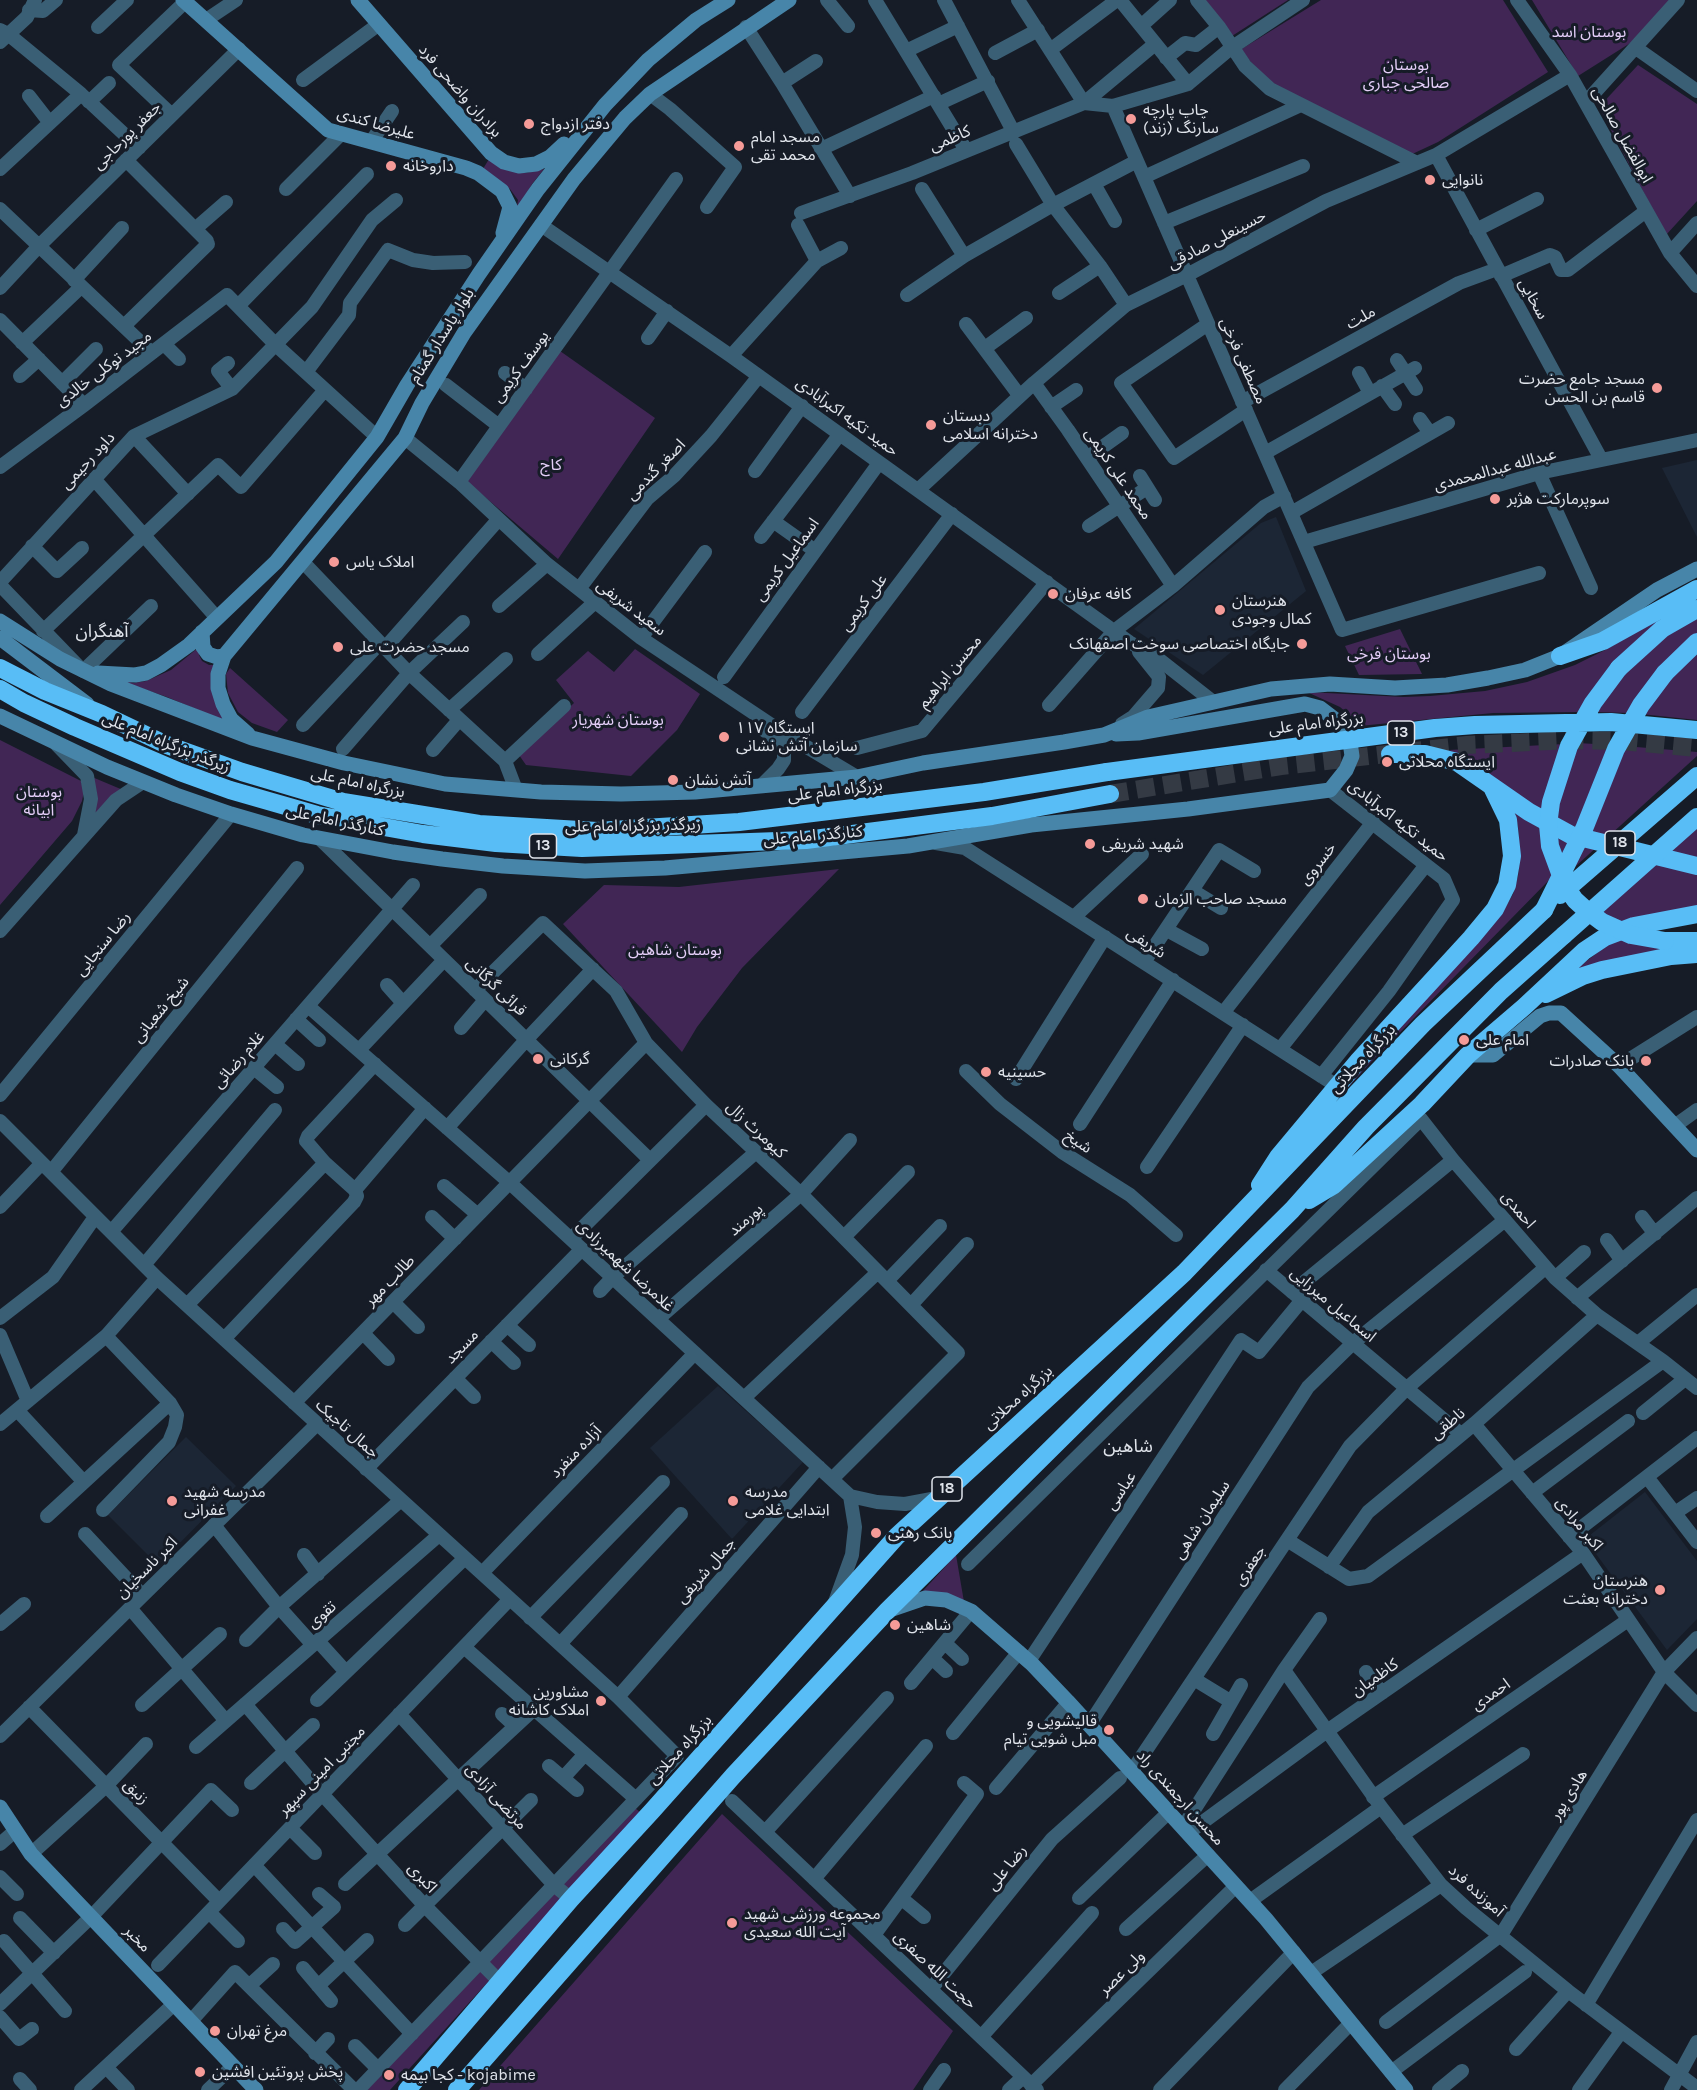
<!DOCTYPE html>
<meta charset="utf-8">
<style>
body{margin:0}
canvas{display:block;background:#161c27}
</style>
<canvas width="1697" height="2090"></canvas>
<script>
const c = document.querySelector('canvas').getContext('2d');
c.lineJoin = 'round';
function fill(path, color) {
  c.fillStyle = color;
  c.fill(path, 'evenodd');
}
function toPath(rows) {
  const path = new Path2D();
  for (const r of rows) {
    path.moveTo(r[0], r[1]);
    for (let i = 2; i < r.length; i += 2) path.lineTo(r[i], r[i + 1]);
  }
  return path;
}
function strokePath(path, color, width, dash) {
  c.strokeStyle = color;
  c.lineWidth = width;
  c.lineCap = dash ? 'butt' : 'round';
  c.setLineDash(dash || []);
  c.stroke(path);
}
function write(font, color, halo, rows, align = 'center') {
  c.font = font + ' Karla,"Noto Sans Arabic",sans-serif';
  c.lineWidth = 6;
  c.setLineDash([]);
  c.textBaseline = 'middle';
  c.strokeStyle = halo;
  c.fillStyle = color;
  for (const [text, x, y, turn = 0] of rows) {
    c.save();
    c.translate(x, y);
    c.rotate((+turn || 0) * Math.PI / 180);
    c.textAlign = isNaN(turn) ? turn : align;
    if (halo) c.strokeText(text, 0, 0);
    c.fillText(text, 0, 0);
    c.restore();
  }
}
fill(toPath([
 [1697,460,1697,537,1662,468],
 [1276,517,1306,591,1203,675,1134,629,1261,523],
 [718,1386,803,1462,732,1539,650,1448],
 [186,1437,236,1486,158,1565,108,1515],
 [1645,1492,1697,1561,1697,1619,1667,1650,1585,1539]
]), '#1c2635');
fill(toPath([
 [1204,0,1288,0,1232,36],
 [1321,0,1503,0,1548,72,1438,142,1408,156,1270,83,1240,50],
 [1532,0,1673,0,1643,35,1578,76],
 [1638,65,1697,104,1697,201,1666,235,1599,107],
 [489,159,526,173,544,169,532,184,516,213,518,200,510,189,483,169],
 [560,351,655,418,558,559,466,481],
 [1697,597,1697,602,1581,712,1493,713,1359,726,1353,718,1340,707,1307,692,1403,697,1430,696,1485,691,1527,682,1575,665,1605,650],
 [1697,615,1697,636,1630,713,1594,712,1643,651],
 [1400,629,1422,674,1359,675,1345,646],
 [199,647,199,655,202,661,209,665,216,665,227,722,167,697,109,677,134,683,146,681,171,670],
 [1697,648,1697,720,1641,714],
 [635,649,700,694,677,730,631,776,526,765,519,755,574,703,556,680,588,651,614,672],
 [230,668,288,720,277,732,252,723,238,712,228,693,226,674],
 [0,740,81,781,84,791,82,801,72,821,0,905],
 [1577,743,1613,745,1561,865,1554,822],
 [1564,744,1545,816,1474,764,1449,750],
 [1624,746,1697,752,1697,756,1566,875],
 [92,777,123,790,91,822],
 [1514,809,1544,828,1553,876,1370,1063,1281,1162,1504,910,1513,894,1518,876,1520,858,1518,827],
 [1697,826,1697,860,1666,854],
 [1655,863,1697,872,1697,906,1619,925,1600,913],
 [839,869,742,968,697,1027,682,1052,563,924,604,885,679,887],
 [1621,939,1677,949,1562,980,1606,946],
 [956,1555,964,1602,921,1593],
 [635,1808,641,1813,390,2090,367,2090],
 [722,1814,953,2031,913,2090,479,2090]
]), '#412655');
strokePath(toPath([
 [1110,794,1281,766,1467,745,1573,740,1622,741,1697,748]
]), '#343a44', 18, [18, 9]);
strokePath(toPath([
 [827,0,848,26],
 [875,0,966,150],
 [944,0,1013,131],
 [1018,0,1084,103,1155,44],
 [1120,0,1188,84],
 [1197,0,1219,27,1245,66,1270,89,1417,163],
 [1517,0,1570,75,1670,253,1697,286],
 [29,10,43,11,56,0],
 [206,20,236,0],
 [1141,26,1170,0],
 [98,27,127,0],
 [746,27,782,83,850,196],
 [0,30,8,34,81,94,139,148],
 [0,42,27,17,35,0],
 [1636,48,1697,91],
 [1050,50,1117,0],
 [906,51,958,26],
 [995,53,1038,30],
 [1166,58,1185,43,1196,45,1219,27],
 [303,80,379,24],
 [782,83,816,61],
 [650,94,670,109,735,167,707,207],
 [29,96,50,123],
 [89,102,109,83],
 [1586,102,1678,0],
 [938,104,988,81],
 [1113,106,1342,630,1539,573],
 [172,115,119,65,185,2],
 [371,142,392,111],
 [1016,144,1053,205,1100,266,1126,305],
 [821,149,934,96],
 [1436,155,1601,459],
 [126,160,207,241],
 [0,169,81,94],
 [1144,177,1301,105],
 [1094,184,1115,221],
 [286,189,341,134],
 [922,189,964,256],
 [0,209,152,353],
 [801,213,912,173,1084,103,1113,106,1188,84,1231,48,1303,0],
 [1164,223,1303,166],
 [541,225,731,356,1129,642,1156,657,1212,701],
 [798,225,817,261],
 [195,229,226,202],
 [1476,230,1537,199],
 [1670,253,1697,223],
 [1501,276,1550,255,1555,257,1561,270,1568,270,1646,211],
 [74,280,122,228],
 [0,288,39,246,239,49],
 [1059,293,1100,266],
 [907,295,964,256,1053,205,1137,161],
 [239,305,367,174],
 [0,320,84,405],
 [966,324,1019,395],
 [1208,324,1121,383,1174,458,1246,410],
 [124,326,208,244],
 [648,338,667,311],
 [22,343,81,287],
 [164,344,179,359],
 [985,348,1026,318],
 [731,356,817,261,841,248],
 [1397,360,1416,389],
 [228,363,218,371,232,389],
 [306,372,349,315,350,303,388,250,413,260,433,263,465,262],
 [505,373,526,389],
 [1359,373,1370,393],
 [20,376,39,359],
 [62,383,96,349],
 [1034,383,1068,430,1173,586],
 [446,385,499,426],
 [1382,386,1395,404],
 [1242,402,1459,283,1497,269],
 [1051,407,1076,390],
 [1420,419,1430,433],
 [134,436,188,494],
 [405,438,459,482,547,564,641,638,785,734,857,777],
 [1265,453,1415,368],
 [1087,458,1122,433],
 [0,467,84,405,227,295,277,346,377,437],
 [755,471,802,406],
 [1539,473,1591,588],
 [1140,476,1155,500],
 [94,479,217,618],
 [459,482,676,179],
 [918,490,1034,383,1126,305,1187,275,1326,201,1436,155,1570,75],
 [1291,513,1448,423],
 [773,521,814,550],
 [1089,526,1147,488],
 [761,537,840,434],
 [1304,542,1539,473,1697,440],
 [32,546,57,571,82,548],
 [303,562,409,673,505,761,516,790],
 [0,582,134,436,232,389,312,307,372,220,396,200],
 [0,585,83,671,151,606],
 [579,589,647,499,674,476,711,436,759,376],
 [499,606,547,564],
 [43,631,218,465,241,487,324,391],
 [641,638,705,552],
 [385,648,498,520],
 [538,654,595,602],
 [724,677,879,463],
 [1049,705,1114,631,1173,586,1264,507,1284,496],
 [449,710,506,659],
 [802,712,952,514],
 [1122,724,1133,717,1158,688,1159,677,1139,652],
 [303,725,380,643],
 [57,745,87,776,91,799,84,835],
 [857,748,922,731,1047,582],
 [343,749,409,673,463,622],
 [433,750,459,720],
 [505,761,564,706],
 [761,786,778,769,784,760,784,750,778,740,764,730],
 [319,838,650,1160],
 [936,843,965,848,1337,1086],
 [1193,891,1221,908],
 [1074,917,1142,854],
 [1167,930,1202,949],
 [0,931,116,800,143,782],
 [430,946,480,895],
 [1144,962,1219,850,1254,871],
 [387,985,403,1003],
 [475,990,543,923,616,991,646,1043,706,1105,801,1194,958,1353,832,1479],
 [308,1006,510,1183,850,1496,877,1502,905,1504,937,1498],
 [1223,1013,1373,822],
 [296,1019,319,1040],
 [461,1028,485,1000],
 [275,1044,298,1064],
 [1280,1049,1426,865],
 [359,1050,444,960],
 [1619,1066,1697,1017],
 [254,1068,277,1087],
 [966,1071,1000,1104,1062,1152,1130,1195,1176,1235],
 [1321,1076,1389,991,1453,900,1444,879,1330,790],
 [1016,1079,1105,937],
 [0,1095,231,814],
 [1421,1119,1453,1160,1555,1278,1597,1315,1663,1361,1697,1388],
 [0,1121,157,1278,618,1697,677,1756,358,2090],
 [1080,1124,1173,980],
 [1676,1125,1697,1110],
 [447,1128,526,1040,593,969],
 [1147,1167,1243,1025],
 [51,1172,297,868],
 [444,1186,478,1215],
 [355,1190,425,1108],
 [0,1207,42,1163],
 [432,1217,455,1239],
 [1642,1217,1655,1234],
 [111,1232,413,885],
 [844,1237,908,1172],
 [571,1239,706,1105],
 [1607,1240,1622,1261],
 [144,1265,275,1110],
 [1266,1270,1461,1434],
 [1555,1278,1584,1252],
 [887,1281,940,1226],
 [600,1291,613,1277,755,1153],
 [1292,1292,1453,1160],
 [1577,1298,1697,1198],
 [393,1302,418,1327],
 [187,1305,325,1163],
 [911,1305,967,1244],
 [0,1318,53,1277,95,1217],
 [658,1319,801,1194,850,1140],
 [507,1325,529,1345],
 [363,1333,388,1359],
 [0,1335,28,1401],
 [224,1339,354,1202,357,1196,355,1190,325,1163,306,1141,308,1136,375,1064],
 [491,1341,514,1363],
 [1638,1343,1697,1295],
 [455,1378,474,1397],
 [744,1398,878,1272],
 [294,1403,646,1043],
 [17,1410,83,1481],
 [1643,1413,1685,1379],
 [0,1424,106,1336,157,1278],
 [1474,1424,1583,1553,1664,1672,1697,1705],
 [366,1469,582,1249],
 [1647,1477,1697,1542],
 [1532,1493,1628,1421],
 [103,1510,169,1442,175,1427,177,1415,170,1403,106,1336],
 [1675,1513,1697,1498],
 [47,1516,170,1403],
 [214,1525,279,1607,313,1645],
 [85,1534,142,1595],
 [1569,1537,1697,1438],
 [1287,1540,1349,1579,1368,1576,1663,1361],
 [304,1555,318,1574],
 [968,1564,1421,1119],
 [1329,1567,1368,1512,1474,1424,1597,1315],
 [482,1573,695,1353],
 [835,1602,852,1555,855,1527,850,1496],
 [130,1608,226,1721],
 [530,1618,663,1482],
 [0,1624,24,1604],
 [246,1640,279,1607,401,1500],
 [318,1641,346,1672],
 [945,1643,962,1659],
 [560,1644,681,1514],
 [464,1647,636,1799],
 [932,1658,946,1671],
 [1029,1661,1241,1340,1259,1352,1302,1300],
 [1284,1670,1381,1807,1441,1885,1466,1908,1568,1991,1697,2088],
 [1366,1672,1382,1693],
 [1194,1679,1230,1701],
 [911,1683,971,1611],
 [618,1697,819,1467],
 [317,1700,465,1558],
 [245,1704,322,1794,424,1905,500,1982],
 [142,1705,220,1634],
 [29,1707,219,1901],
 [399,1714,554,1885,571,1899],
 [502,1714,515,1726],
 [1089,1725,1308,1387,1353,1343,1505,1220],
 [953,1733,1019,1652],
 [1213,1734,1241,1685],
 [0,1736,317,1424],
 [196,1747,439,1535],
 [549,1766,577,1790],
 [1132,1771,1350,1446,1407,1388,1545,1268],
 [563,1778,585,1754],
 [251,1783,313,1725],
 [996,1788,1069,1702],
 [1373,1797,1628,1620],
 [732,1801,1037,2090],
 [1183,1827,1284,1670,1320,1619],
 [290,1828,315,1853],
 [765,1832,887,1698],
 [1188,1833,1327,1731,1583,1553],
 [1402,1835,1523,1754],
 [0,1844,15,1831],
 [31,1854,106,1786,146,1744],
 [254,1865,412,2034],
 [0,1877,17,1894],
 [814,1879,926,1746],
 [345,1884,534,1709],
 [901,1898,924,1917],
 [1079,1898,1169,1812],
 [1250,1901,1381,1807],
 [209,1912,238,1941],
 [20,1918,54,1953],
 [405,1925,531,1800],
 [283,1929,295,1942,334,1907,319,1894],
 [1126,1929,1208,1855],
 [874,1935,977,1794,964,1783],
 [4,1941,65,2011],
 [158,1965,510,1599],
 [303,1968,331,2001],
 [1311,1973,1441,1885],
 [250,1985,273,1964],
 [318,1986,367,1940],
 [931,1989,1052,1839,1120,1778],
 [0,2004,91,1917,211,1790,232,1810],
 [1586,2005,1697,1820],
 [0,2017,19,2039,32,2029],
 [191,2021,235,1972,354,2090],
 [1386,2022,1501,1935,1664,1672,1697,1638],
 [981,2037,1092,1913],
 [355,2046,378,2069],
 [1516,2049,1568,1991],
 [315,2053,328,2039],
 [106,2067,128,2090],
 [1391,2072,1525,1972],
 [20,2079,30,2090],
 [1031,2085,1236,1886],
 [81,2090,174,2004],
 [208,2090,233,2066],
 [930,2090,944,2070],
 [1009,2090,1023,2077],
 [1160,2090,1294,1952],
 [1285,2090,1351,2023],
 [1439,2090,1462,2071],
 [1579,2090,1621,2032],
 [1671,2090,1697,2042]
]), '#3a5f75', 14);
strokePath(toPath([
 [183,0,328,130,466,168,478,173,502,191,510,207,503,233],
 [358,0,491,153,504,162,519,166,536,164,550,157,564,144],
 [0,621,60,659,111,684,252,738,344,763,445,784,541,792,621,794,695,792,857,777,923,763,1064,742,1104,735,1148,717,1271,689,1330,684,1395,688,1447,685,1488,678,1525,670,1560,656,1657,590,1697,569],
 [202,632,203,647,208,654,217,657,224,656],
 [0,638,87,704],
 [98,673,135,675,146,673,161,665,189,645,276,562,377,437,407,385,479,274,538,189,605,105,648,60,696,20,728,0],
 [0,716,107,767,176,795,231,814,303,835,393,852,442,859,503,866,585,871,665,868,908,846,1031,825,1188,809,1330,790,1346,770,1352,756,1349,735,1337,721,1320,708,1305,704,1138,733,1116,734],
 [248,734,231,719,223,704,218,688,218,674,224,656,405,438,422,403,464,333,574,179,625,118,650,94,789,0],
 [1468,1055,1493,1055,1540,1016,1549,1013,1561,1013,1619,1066,1697,1150],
 [887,1611,925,1598,946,1600,971,1611,1032,1664,1071,1705,1266,1919,1406,2090],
 [0,1807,31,1854,256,2090]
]), '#4785a9', 15);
strokePath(toPath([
 [1560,656,1603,641,1697,589],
 [0,668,45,691,102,714,167,745,242,772,343,802,479,824,597,831,739,822,984,792,1107,772],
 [1619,668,1662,629,1697,609],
 [1665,673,1697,642],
 [0,689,24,703,75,727,180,772,230,790,317,815,423,834,496,843,582,848,806,840,992,816,1110,794],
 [1390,754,1425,754,1457,762,1529,812,1571,835,1697,866],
 [1665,941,1697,941],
 [1546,994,1583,976,1602,970,1671,956,1697,954],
 [1260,1185,1278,1157,1359,1060,1471,938,1495,909,1507,885,1512,856,1508,820,1492,787],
 [1309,1200,1334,1185,1422,1104,1468,1055,1524,1007,1584,951,1605,937,1634,926,1697,914],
 [407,2090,571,1899,652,1811,897,1536,1184,1273,1423,1024,1544,910],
 [457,2090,733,1776,887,1611,1292,1210,1366,1127,1501,991,1564,935]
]), '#58bdf6', 18);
strokePath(toPath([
 [1619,668,1593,703,1569,746,1551,802,1548,825,1550,846,1564,884,1575,900,1586,910,1602,922,1631,935,1665,941],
 [1107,772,1435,728,1475,725,1611,722,1697,730],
 [1560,895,1697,776],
 [1544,910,1584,829,1616,749,1641,705,1665,673],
 [1564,935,1697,817]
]), '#58bdf6', 18);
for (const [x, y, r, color] of [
 [1131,119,6,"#f59b98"],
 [529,124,6,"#f59b98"],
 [739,146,6,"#f59b98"],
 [391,166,6,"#f59b98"],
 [1430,180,6,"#f59b98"],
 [1657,388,6,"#f59b98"],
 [931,425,6,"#f59b98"],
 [1495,499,6,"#f59b98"],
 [334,562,6,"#f59b98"],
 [1053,594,6,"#f59b98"],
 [1220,610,6,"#f59b98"],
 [1302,644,6,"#f59b98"],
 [338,647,6,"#f59b98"],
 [724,737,6,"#f59b98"],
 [1387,762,6,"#f59b98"],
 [673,780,6,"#f59b98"],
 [1090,844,6,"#f59b98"],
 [1143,899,6,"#f59b98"],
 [1464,1040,6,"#f59b98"],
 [538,1059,6,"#f59b98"],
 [1646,1061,6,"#f59b98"],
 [986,1072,6,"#f59b98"],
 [172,1501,6,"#f59b98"],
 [733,1501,6,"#f59b98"],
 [876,1533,6,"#f59b98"],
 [1660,1590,6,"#f59b98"],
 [895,1625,6,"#f59b98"],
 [601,1701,6,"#f59b98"],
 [1109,1730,6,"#f59b98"],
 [732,1923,6,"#f59b98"],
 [215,2031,6,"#f59b98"],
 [200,2072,6,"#f59b98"],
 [389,2075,6,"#f59b98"]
]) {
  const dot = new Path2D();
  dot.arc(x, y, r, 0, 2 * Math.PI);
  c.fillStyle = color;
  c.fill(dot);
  strokePath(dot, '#161c27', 2);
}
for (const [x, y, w] of [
 [1401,733,27],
 [1620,843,30],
 [543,846,27],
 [947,1489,30]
]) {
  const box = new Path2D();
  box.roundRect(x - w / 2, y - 12, w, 24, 4.5);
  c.fillStyle = '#161c27';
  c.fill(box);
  strokePath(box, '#e0e4eb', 1.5);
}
write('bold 15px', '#e0e4eb', null, [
 ["13",1401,733],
 ["18",1620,843],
 ["13",543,846],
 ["18",947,1489]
]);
write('16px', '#e4cef8', '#161c27', [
 ["بوستان اسد",1589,32],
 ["بوستان",1406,65],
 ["صالحی جباری",1406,83],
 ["کاج",551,465],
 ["بوستان فرخی",1389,654],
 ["بوستان شهریار",618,720],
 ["بوستان",39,792],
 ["ابیانه",39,810],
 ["بوستان شاهین",675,950]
]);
write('16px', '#e0e4eb', '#161c27', [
 ["برادران واضحی فرد",460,91,49],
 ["علیرضا کندی",376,124,16],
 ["ابوالفضل صالحی",1622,135,61],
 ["جعفر پورحاجی",127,136,-45],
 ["کاظمی",950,139,-23],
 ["حسینعلی صادقی",1217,240,-28],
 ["سخایی",1533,299,61],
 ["ملت",1361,318,-29],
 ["بلوار پاسدار گمنام",442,336,-58],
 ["مصطفی فرخی",1243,361,66],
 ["یوسف کریمی",521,367,-54],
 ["مجید توکلی خالدی",104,369,-37],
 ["حمید تکیه اکبرآبادی",847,417,36],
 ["داود رحیمی",88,461,-47],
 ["اصغر گندمی",656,470,-46],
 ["عبدالله عبدالمحمدی",1495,470,-15],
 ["محمد علی کریمی",1118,474,56],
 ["اسماعیل کریمی",787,560,-54],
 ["علی کریمی",864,603,-53],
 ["سعید شریفی",631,608,37],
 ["محسن ابراهیم",950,672,-50],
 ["بزرگراه امام علی",1316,724,-7],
 ["زیرگذر بزرگراه امام علی",166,743,22],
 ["بزرگراه امام علی",358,783,12],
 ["بزرگراه امام علی",835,791,-7],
 ["کنارگذر امام علی",335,821,12],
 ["حمید تکیه اکبرآبادی",1398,821,38],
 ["زیرگذر بزرگراه امام علی",633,826,-1],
 ["کنارگذر امام علی",813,836,-5],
 ["خسروی",1318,864,-52],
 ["شریفی",1146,943,33],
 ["رضا سنجایی",103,944,-51],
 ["قرائی گرگانی",496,987,44],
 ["شیخ شعبانی",161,1010,-51],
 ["بزرگراه محلاتی",1363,1059,-47],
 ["غلام رضائی",239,1060,-49],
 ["کیومرث زال",756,1130,43],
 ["شیخ",1078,1142,34],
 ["احمدی",1518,1210,50],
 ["پورمند",746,1220,-41],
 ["غلامرضا شهمیرزادی",625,1266,43],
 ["طالب مهر",390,1281,-46],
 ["اسماعیل میرزایی",1333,1305,40],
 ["مسجد",462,1347,-46],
 ["بزرگراه محلاتی",1018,1398,-42],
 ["ناطقی",1448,1424,-40],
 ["جمال تاجیک",347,1429,42],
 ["آزاده منفرد",576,1452,-46],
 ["عباسی",1121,1491,-57],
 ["سلیمان شاهی",1202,1520,-57],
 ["اکبر مرادی",1579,1524,51],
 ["جعفری",1250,1566,-56],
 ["اکبر ناسخیان",147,1568,-45],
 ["جمال شریفی",706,1571,-49],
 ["تقوی",322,1615,-41],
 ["کاظمیان",1375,1678,-35],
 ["احمدی",1491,1695,-35],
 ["بزرگراه محلاتی",680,1750,-48],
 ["مجتبی امینی سپهر",322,1771,-46],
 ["زنبق",136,1792,46],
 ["هادی پور",1569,1795,-58],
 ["مرتضی آزادی",496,1797,48],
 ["محسن ارجمندی راد",1180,1798,48],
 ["رضا علی",1007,1868,-51],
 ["اکبری",422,1878,47],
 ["آموزنده فرد",1476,1891,42],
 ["مخبر",137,1939,46],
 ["حجت الله صفری",935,1970,43],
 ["ولی عصر",1122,1973,-44]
]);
write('16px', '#e0e4eb', '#161c27', [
 ["چاپ پارچه",1143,110],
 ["سارنگ (زند)",1143,128],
 ["دفتر ازدواج",541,124],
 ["مسجد امام",751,137],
 ["محمد تقی",751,155],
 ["داروخانه",403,166],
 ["نانوایی",1442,180],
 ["مسجد جامع حضرت",1645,379,"right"],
 ["قاسم بن الحسن",1645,397,"right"],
 ["دبستان",943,416],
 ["دخترانه اسلامی",943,434],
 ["سوپرمارکت هژبر",1507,499],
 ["املاک یاس",346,562],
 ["کافه عرفان",1065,594],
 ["هنرستان",1232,601],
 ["کمال وجودی",1232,619],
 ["جایگاه اختصاصی سوخت اصفهانک",1290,644,"right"],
 ["مسجد حضرت علی",350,647],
 ["ایستگاه ۱۱۷",736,728],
 ["سازمان آتش نشانی",736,746],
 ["ایستگاه محلاتی",1399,762],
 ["آتش نشان",685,780],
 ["شهید شریفی",1102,844],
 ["مسجد صاحب الزمان",1155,899],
 ["امام علی",1476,1040],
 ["گرکانی",550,1059],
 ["بانک صادرات",1634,1061,"right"],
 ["حسینیه",998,1072],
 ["مدرسه شهید",184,1492],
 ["غفرانی",184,1510],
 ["مدرسه",745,1492],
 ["ابتدایی غلامی",745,1510],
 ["بانک رهنی",888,1533],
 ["هنرستان",1648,1581,"right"],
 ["دخترانه بعثت",1648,1599,"right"],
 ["شاهین",907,1625],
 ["مشاورین",589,1692,"right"],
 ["املاک کاشانه",589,1710,"right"],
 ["قالیشویی و",1097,1721,"right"],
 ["مبل شویی تیام",1097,1739,"right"],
 ["مجموعه ورزشی شهید",744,1914],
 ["آیت‌ الله سعیدی",744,1932],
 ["مرغ تهران",227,2031],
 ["پخش پروتئین افشین",212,2072],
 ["کجا بیمه - kojabime",401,2075]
], 'left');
write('18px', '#e0e4eb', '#161c27', [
 ["آهنگران",102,632],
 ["شاهین",1128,1447]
]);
</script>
